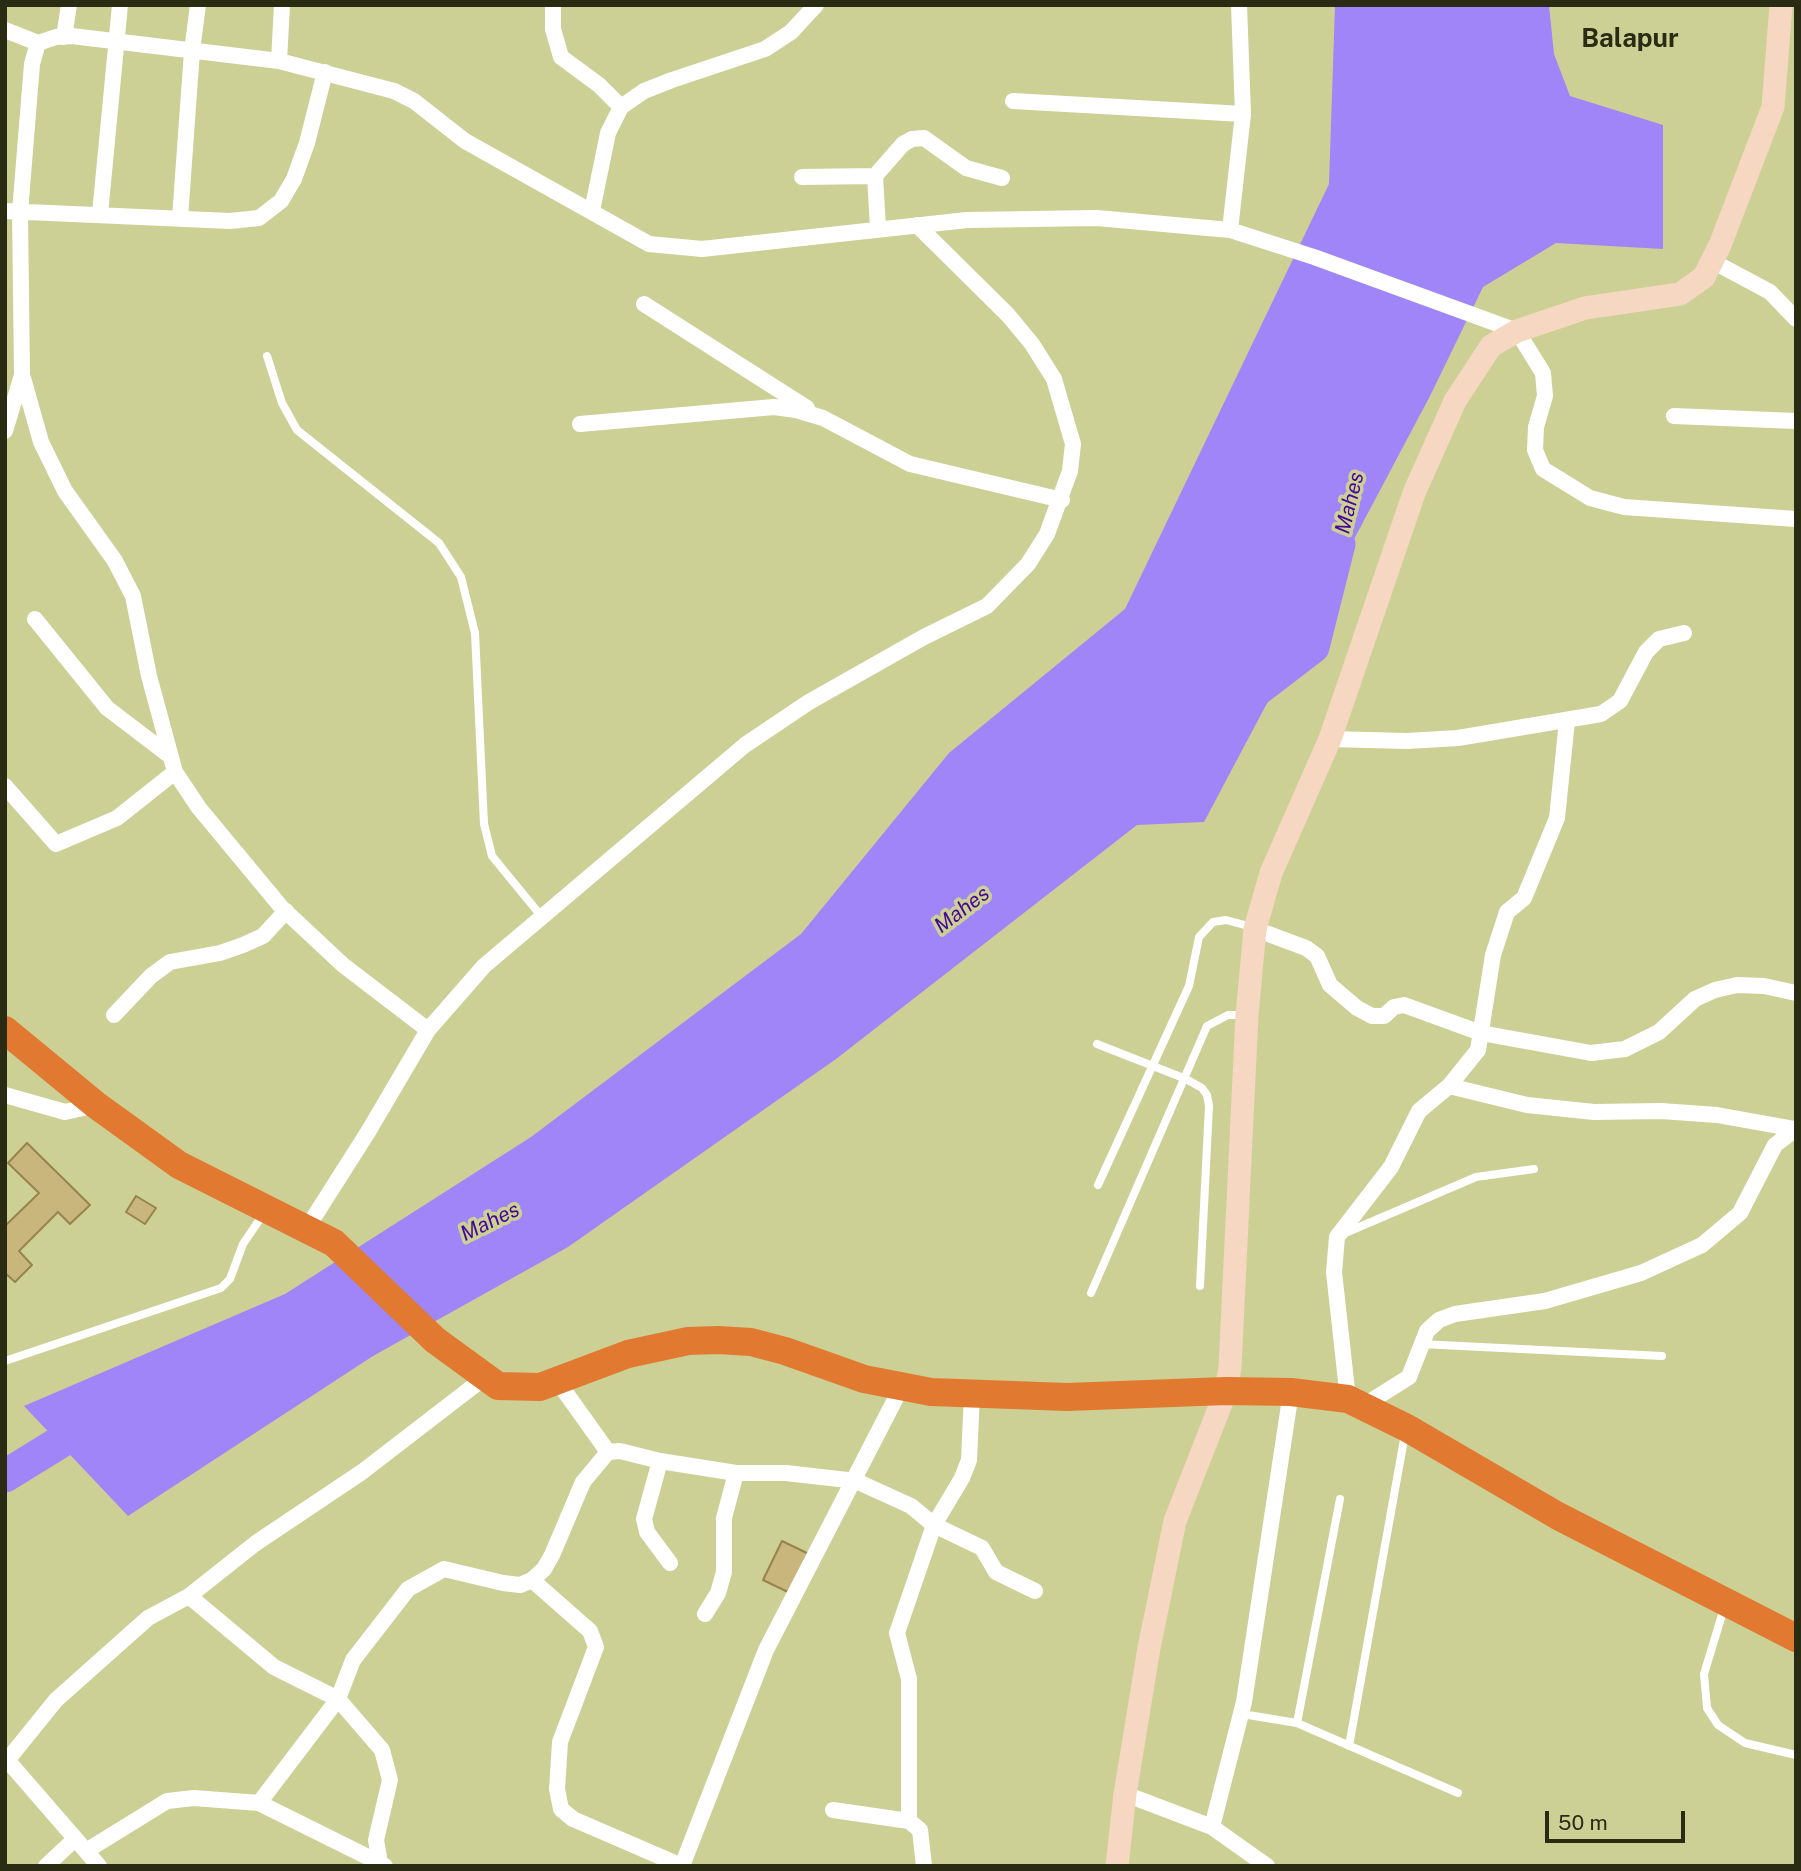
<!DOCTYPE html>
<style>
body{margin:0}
#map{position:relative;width:1801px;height:1871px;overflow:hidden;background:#ccd095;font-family:"Public Sans",sans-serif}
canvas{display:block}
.frame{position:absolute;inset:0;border:7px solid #292b13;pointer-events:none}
.scale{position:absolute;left:1545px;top:1811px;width:140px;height:32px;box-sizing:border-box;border:4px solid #292b13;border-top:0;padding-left:9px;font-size:21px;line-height:24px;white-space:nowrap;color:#292b13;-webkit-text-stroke:5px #ccd095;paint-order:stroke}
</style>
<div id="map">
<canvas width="1801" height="1871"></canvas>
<div class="frame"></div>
<div class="scale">50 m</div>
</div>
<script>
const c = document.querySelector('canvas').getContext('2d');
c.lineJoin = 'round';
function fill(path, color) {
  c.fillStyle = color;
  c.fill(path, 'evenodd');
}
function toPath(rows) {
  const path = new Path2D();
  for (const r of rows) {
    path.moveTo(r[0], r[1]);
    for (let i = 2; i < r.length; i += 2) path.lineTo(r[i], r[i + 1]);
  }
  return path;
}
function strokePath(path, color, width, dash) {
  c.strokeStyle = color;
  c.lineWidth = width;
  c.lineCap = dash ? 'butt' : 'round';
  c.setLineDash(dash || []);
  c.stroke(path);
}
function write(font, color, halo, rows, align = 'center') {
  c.font = font + ' "Public Sans",sans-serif';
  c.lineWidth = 7;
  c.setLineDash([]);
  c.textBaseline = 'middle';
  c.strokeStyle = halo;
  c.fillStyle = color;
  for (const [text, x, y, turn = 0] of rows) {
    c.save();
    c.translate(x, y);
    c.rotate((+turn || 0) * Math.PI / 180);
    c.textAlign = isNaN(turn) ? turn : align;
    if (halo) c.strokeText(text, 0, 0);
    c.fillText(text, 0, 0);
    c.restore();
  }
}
fill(toPath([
 [1335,5,1549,5,1554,54,1570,96,1663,125,1663,249,1556,243,1483,287,1430,396,1204,822,1137,825,836,1059,568,1247,373,1356,128,1516,24,1406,285,1294,531,1137,801,934,949,753,1125,609,1329,184]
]), '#9f85f8');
strokePath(toPath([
 [1249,696,1313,647,1339,544],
 [5,1476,96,1420]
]), '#9f85f8', 33);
const building = toPath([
 [27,1143,90,1205,70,1224,58,1212,19,1251,32,1265,15,1282,5,1273,5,1226,39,1193,8,1163,27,1143],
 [136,1196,156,1208,145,1224,126,1212,136,1196],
 [782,1541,809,1554,790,1593,763,1580,782,1541]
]);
fill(building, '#c9b67d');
strokePath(building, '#96844c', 2);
strokePath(toPath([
 [267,356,282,403,297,430,439,543,461,577,475,633,484,824,492,856,542,917],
 [1097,1044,1186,1079,1202,1088,1207,1095,1209,1106,1200,1286],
 [1098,1185,1189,986,1199,937,1213,922,1226,920,1252,927],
 [1343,1234,1476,1177,1534,1169],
 [1091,1293,1207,1026,1228,1015,1244,1015],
 [1421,1344,1662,1356],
 [5,1361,221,1288,230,1279,243,1244,264,1213],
 [1725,1605,1704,1674,1707,1708,1718,1725,1745,1743,1796,1755],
 [1242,1714,1297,1723,1458,1793],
 [1297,1723,1340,1499],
 [1349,1746,1405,1434]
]), '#fff', 8);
strokePath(toPath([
 [553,5,553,29,561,57,599,85,621,107],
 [5,30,38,43],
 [64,37,69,5],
 [279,61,282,5],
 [1013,101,1243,114],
 [875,176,878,228],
 [802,177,875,176,903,144,912,139,924,138,966,168,1002,178],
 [5,211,230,221,259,218,281,201,294,179,307,143,325,72],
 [592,211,608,133,621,107,644,91,672,80,765,49,791,32,816,5],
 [100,214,120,5],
 [180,218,192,51,198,5],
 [1230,230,1243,114,1239,5],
 [1712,261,1770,292,1796,319],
 [644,304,807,408],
 [23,378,41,442,65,491,115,561,133,596,149,676,175,772,199,808,282,908,343,965,428,1030],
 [1674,416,1796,421],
 [580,424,774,407,796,410,823,418,910,464,1062,500],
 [5,431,22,375,20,212,32,64,38,43,56,37,72,36,279,61,394,91,414,101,465,141,649,244,702,249,967,220,1097,218,1230,230,1314,257,1517,331,1543,373,1545,396,1536,427,1535,450,1543,469,1590,498,1624,507,1796,519],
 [35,619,107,708,170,756],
 [1330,739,1407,741,1458,738,1601,714,1620,701,1646,652,1659,639,1684,633],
 [5,786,56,844,117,818,175,772],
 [1255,929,1306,948,1317,956,1330,985,1357,1008,1372,1016,1384,1016,1394,1007,1404,1005,1481,1033,1591,1053,1625,1049,1659,1032,1695,999,1715,990,1737,985,1764,986,1796,993],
 [114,1015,151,976,170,962,220,953,243,945,263,936,286,911],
 [1449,1086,1527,1105,1594,1112,1661,1111,1717,1115,1795,1129],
 [5,1095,65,1112,96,1105],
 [307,1228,368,1132,428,1030,484,966,745,745,809,702,924,637,987,606,1028,564,1047,534,1070,471,1073,444,1054,379,1032,344,1008,315,917,225],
 [558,1382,608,1452],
 [1348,1399,1334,1272,1337,1237,1391,1167,1419,1111,1449,1086,1478,1050,1493,955,1507,912,1524,898,1557,818,1567,721],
 [1363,1406,1409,1377,1427,1331,1439,1320,1455,1314,1545,1301,1641,1273,1702,1245,1740,1213,1775,1145,1796,1129],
 [660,1461,644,1519,647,1532,670,1563],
 [532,1580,590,1631,596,1647,560,1742,557,1789,561,1809,573,1819,682,1866],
 [189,1596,274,1667,338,1699,382,1750,390,1780,376,1840,380,1863,385,1866],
 [705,1614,718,1593,724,1572,724,1518,736,1473],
 [8,1761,99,1866],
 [5,1763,56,1700,148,1618,189,1596,256,1543,362,1472,484,1378],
 [1125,1794,1212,1827,1267,1866],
 [259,1803,338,1699,353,1660,408,1589,444,1569,503,1583,520,1585,532,1580,544,1569,552,1555,583,1482,608,1452,620,1451,660,1461,736,1473,786,1473,856,1481,911,1506,934,1525,982,1548,996,1572,1035,1591],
 [833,1810,909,1821],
 [1212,1827,1244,1702,1291,1392],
 [86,1851,167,1801,194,1798,259,1803,380,1863],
 [46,1866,75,1839],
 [682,1866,766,1650,901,1388],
 [924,1866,920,1830,909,1821,909,1679,897,1633,934,1525,962,1478,969,1460,972,1394]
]), '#fff', 16);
strokePath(toPath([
 [1117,1866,1125,1794,1149,1648,1175,1521,1226,1391,1230,1367,1247,1015,1255,929,1271,873,1330,739,1414,493,1455,401,1491,346,1517,331,1585,308,1680,294,1704,277,1720,245,1773,107,1781,5]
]), '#f6d7c1', 23);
strokePath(toPath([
 [5,1030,96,1105,179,1165,334,1243,435,1340,498,1386,540,1387,628,1354,688,1341,718,1340,751,1342,785,1351,864,1379,931,1392,1067,1397,1226,1391,1291,1392,1348,1399,1407,1428,1558,1516,1796,1638]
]), '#e17930', 28);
write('italic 21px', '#460797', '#ccd095', [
 ["Mahes",1350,503,-76],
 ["Mahes",962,910,-37],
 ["Mahes",490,1222,-26]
]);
write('bold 26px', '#292b13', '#ccd095', [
 ["Balapur",1630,39]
]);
</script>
